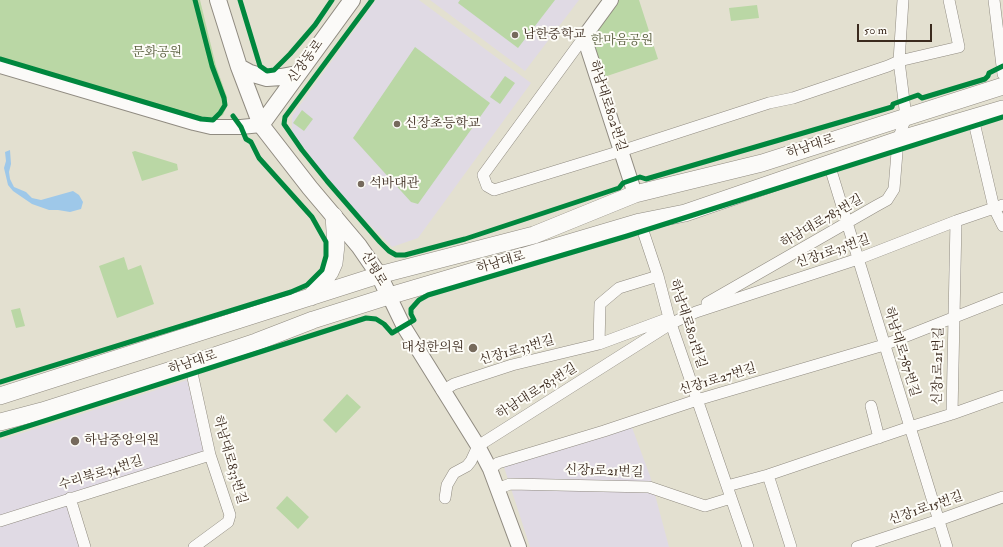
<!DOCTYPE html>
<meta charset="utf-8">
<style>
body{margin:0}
#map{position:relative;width:1003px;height:547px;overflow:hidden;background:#e3e0d0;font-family:"IM FELL Double Pica",serif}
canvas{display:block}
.scale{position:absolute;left:857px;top:24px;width:75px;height:18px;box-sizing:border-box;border:2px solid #3b2a1e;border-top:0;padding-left:5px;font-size:12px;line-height:14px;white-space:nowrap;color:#3b2a1e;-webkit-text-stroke:3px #fdfcf7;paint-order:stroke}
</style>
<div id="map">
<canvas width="1003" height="547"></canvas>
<div class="scale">50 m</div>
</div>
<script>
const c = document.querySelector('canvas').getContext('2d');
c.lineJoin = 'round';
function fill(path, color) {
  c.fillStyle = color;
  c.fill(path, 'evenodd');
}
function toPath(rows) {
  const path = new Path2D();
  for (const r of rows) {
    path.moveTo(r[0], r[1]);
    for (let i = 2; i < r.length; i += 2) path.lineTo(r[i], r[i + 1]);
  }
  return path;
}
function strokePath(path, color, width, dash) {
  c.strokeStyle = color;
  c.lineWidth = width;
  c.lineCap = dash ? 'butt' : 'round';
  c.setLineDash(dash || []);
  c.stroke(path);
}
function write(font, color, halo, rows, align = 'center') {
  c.font = font + ' "IM FELL Double Pica","Noto Serif KR",serif';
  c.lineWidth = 4;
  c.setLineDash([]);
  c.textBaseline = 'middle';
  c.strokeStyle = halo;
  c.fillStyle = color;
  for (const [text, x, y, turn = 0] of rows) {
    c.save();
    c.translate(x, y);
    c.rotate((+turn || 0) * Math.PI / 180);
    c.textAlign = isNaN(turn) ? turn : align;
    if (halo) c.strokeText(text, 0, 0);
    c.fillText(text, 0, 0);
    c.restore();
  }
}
fill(toPath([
 [376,0,419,0,531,83,418,238,392,247,356,211,327,178,292,132,292,116],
 [430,0,579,0,525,71],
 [187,380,207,452,68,497,83,547,0,547,0,440],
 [630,422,650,476,669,547,530,547,503,464]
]), '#e0dae4');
fill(toPath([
 [0,0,200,0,216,66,227,97,227,106,223,115,212,122,0,62],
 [460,0,555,0,518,48,458,3],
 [616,0,639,0,658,59,604,77,590,36],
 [757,5,759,18,731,21,729,8],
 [415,47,490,103,418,204,411,202,353,138],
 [505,76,515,83,500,104,490,97],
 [302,110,313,119,304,131,293,123],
 [135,151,177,164,178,170,142,181,133,155,132,152],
 [124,257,128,270,141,265,154,304,117,318,99,266],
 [20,308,25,326,16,328,11,310],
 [347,394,361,407,336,433,323,420],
 [287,496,309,517,298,529,276,508]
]), '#bad7a5');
fill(toPath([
 [10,150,11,164,9,172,10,179,14,187,26,192,32,198,41,200,73,191,79,195,83,202,81,209,70,212,58,210,49,210,32,204,13,191,8,185,4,168,6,161,5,152]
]), '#9ec8e9');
const minor = toPath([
 [994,0,1003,74],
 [584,37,483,175,487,186,494,190,621,151,769,103,793,98,888,66,899,61,959,47,949,0],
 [973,118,994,208,1003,226],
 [829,164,947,547],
 [640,222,658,276,669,318,748,547],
 [707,303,876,206,887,200,894,189,898,140,906,117,899,61,903,0],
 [599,344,600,304,619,288,658,276],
 [190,364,210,455,230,515,228,522,194,547],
 [442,391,454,384,512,365,599,344,669,318],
 [871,406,879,438],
 [952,414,956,221],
 [490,469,498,463,604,431,697,400,884,345,1003,298],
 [768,475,791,547],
 [727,486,768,475,910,427,952,414,1003,396],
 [497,489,510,484,649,487,705,506,731,498],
 [70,498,85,547],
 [445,498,447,485,454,473,467,466,471,461,478,446,672,323,696,312,858,259,956,221,1003,205],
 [0,521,210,455],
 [857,547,939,520,1003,497]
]);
const tertiary = toPath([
 [611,0,584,37,635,194],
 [0,66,194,123,211,127,241,127,261,125],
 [389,296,404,327,478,446,490,469,519,547]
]);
const secondary = toPath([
 [218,0,239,67,261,125,310,188,359,246,379,275,389,296],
 [239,67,250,73,267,78,281,77,297,74],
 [261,125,352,0]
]);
const primary = toPath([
 [311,297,330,272,334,263,336,245,334,216],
 [0,396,379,275,534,235,635,194,762,163,1003,86],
 [0,422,42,411,190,364,256,342,313,320,389,296,640,222,685,213,898,140,1003,109]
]);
strokePath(minor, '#908b81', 12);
strokePath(tertiary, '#908b81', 16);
strokePath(secondary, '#908b81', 18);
strokePath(primary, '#908b81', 18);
strokePath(minor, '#fbfaf8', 11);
strokePath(tertiary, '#fbfaf8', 14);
strokePath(secondary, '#fbfaf8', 16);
strokePath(primary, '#fbfaf8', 17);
strokePath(toPath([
 [240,0,260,66,267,71,274,70,290,54,315,25,332,0],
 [372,0,285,117,284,124,302,150,327,181,380,242,389,251,396,255,405,255,465,239,619,188,623,183,640,177,646,179,892,107,893,104,904,100,918,95,922,98,985,79,988,76,989,73,1003,66],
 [0,59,201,119,213,120,220,113,225,105,224,98,212,66,195,0],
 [0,382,291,292,307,285,322,270,326,256,326,242,312,217,259,158,251,142,246,139,241,127,233,116],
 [0,435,366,318,376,319,384,324,392,333,414,320,411,314,411,309,419,300,428,295,627,236,1003,117]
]), '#00873e', 5);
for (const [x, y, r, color] of [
 [515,35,4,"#766a5c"],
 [397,124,4,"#766a5c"],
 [361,184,4,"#766a5c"],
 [473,348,5,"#766a5c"],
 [75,441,5,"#766a5c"]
]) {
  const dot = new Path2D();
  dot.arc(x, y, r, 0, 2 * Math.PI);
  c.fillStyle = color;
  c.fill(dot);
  strokePath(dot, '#fdfcf7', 1.5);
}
write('13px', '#3b2a1e', '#fdfcf7', [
 ["남한중학교",523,35],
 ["신장초등학교",405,124],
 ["석바대관",369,184],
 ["대성한의원",464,348,"right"],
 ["하남중앙의원",84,441]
], 'left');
write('13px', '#575c3c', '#fdfcf7', [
 ["한마음공원",622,41],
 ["문화공원",157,53]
]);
write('13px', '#3b2a1e', '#fdfcf7', [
 ["신장동로",306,62,-54],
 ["하남대로802번길",607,106,72],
 ["하남대로",811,147,-18],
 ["하남대로783번길",822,222,-30],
 ["신장1로33번길",833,252,-19],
 ["하남대로",501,263,-16],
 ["신평로",373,269,59],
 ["하남대로801번길",687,324,72],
 ["신장1로33번길",517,351,-16],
 ["하남대로787번길",901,352,73],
 ["하남대로",193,363,-18],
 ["신장1로21번길",939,366,-89],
 ["신장1로27번길",718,380,-17],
 ["하남대로783번길",537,392,-32],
 ["하남대로833번길",229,460,74],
 ["신장1로21번길",604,472,2],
 ["수리북로34번길",101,474,-17],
 ["신장1로15번길",926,509,-19]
]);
</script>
